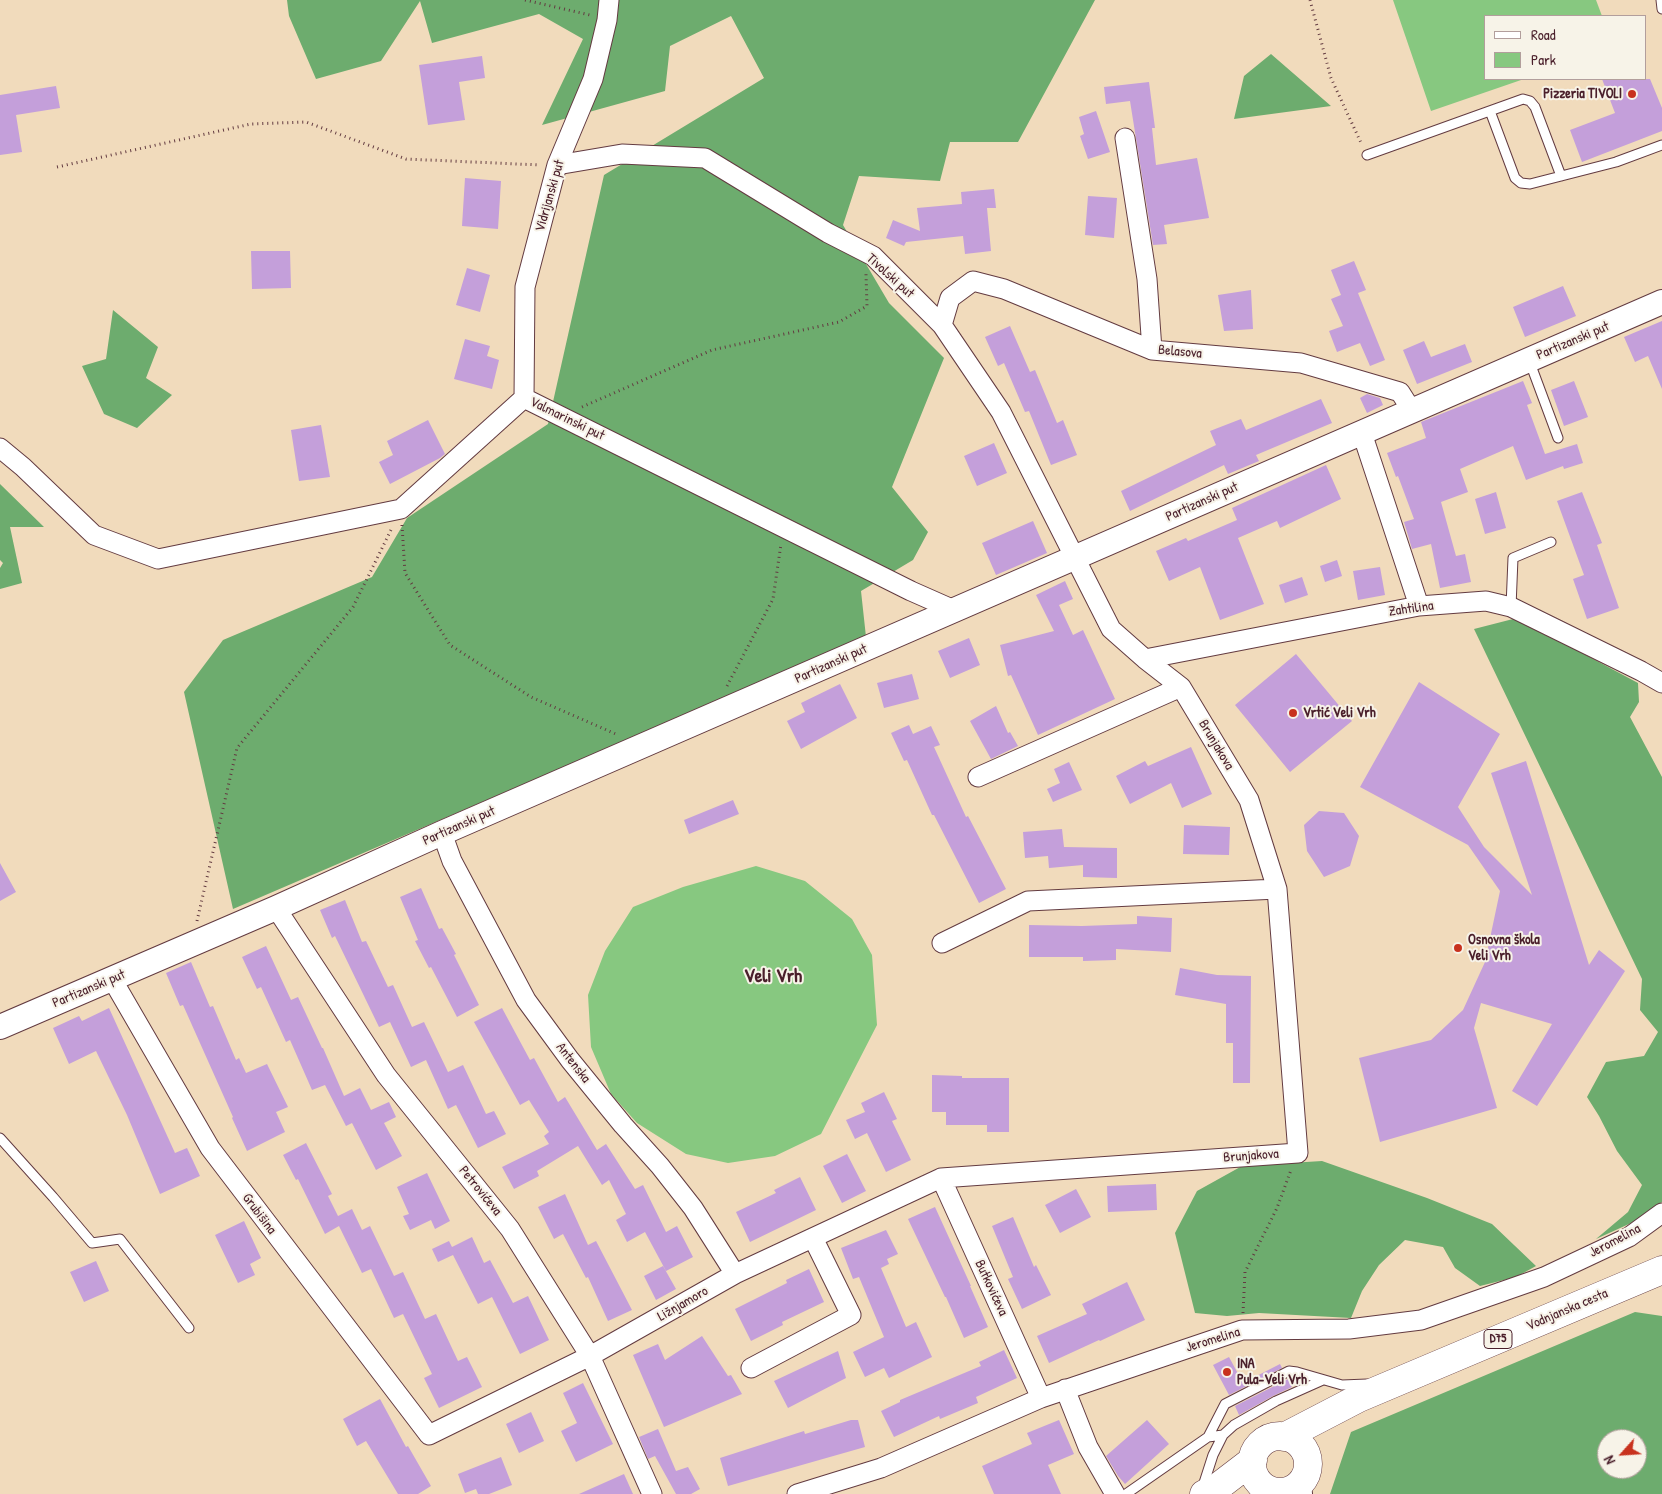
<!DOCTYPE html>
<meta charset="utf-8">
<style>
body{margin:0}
#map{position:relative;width:1662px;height:1494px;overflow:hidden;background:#f1dbbc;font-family:"Patrick Hand",sans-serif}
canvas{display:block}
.legend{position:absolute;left:1484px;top:15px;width:162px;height:65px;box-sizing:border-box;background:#f7f3e8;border:1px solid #b29e9c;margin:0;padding:6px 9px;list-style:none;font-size:15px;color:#4a1f2b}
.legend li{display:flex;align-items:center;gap:10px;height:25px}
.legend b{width:25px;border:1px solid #b29e9c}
.north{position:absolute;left:1597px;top:1429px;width:50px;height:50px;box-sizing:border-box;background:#f7f3e8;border:1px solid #b29e9c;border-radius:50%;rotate:244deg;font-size:14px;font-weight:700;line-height:20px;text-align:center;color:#4a1f2b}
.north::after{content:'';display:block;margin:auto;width:18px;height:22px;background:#c8321e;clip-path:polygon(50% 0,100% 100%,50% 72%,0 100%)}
</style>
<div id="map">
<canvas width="1662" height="1494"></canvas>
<ul class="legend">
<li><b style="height:6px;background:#fff"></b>Road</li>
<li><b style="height:14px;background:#87c880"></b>Park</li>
</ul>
<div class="north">N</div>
</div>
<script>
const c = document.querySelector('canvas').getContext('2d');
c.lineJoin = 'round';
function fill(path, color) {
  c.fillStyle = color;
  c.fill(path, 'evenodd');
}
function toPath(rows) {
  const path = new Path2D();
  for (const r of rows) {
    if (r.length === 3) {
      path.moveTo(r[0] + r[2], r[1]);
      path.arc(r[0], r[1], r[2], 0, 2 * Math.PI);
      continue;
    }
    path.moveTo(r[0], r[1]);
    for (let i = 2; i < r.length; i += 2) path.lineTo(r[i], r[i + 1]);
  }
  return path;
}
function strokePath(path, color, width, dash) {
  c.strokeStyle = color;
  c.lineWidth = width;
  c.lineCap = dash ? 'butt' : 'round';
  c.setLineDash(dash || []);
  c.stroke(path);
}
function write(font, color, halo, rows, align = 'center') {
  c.font = font + ' "Patrick Hand",sans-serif';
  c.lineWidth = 4;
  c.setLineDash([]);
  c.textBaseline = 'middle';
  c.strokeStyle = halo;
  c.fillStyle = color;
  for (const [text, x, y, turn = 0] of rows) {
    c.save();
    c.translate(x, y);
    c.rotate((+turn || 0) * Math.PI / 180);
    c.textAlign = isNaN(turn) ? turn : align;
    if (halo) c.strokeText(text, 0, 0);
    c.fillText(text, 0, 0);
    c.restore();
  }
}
fill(toPath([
 [1393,0,1596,0,1602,16,1486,16,1486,79,1524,79,1431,111],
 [756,866,805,881,852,919,872,955,877,1025,821,1134,775,1156,728,1163,686,1154,637,1123,611,1094,591,1047,588,995,605,951,633,907,683,887]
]), '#87c880');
fill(toPath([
 [287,0,1095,0,1018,142,950,142,940,181,859,176,843,225,889,303,944,358,892,487,928,532,913,560,861,591,866,637,233,909,184,692,223,640,372,577,407,518,548,424,604,175,764,78,731,16,670,46,665,91,542,125,583,39,539,14,432,43,420,1,381,61,316,79,289,16],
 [1271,54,1331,106,1234,119,1244,76],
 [113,310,158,347,146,378,172,395,137,428,104,414,82,366,106,359],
 [0,484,44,527,10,527,22,583,0,589,0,568,3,563,0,560],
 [1513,619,1556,639,1638,683,1639,702,1630,717,1662,777,1662,1202,1640,1219,1596,1239,1628,1212,1642,1185,1617,1151,1599,1116,1587,1097,1606,1062,1644,1056,1658,1032,1640,1010,1642,979,1474,629],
 [1322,1161,1427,1198,1492,1224,1536,1266,1516,1277,1480,1286,1455,1268,1443,1247,1405,1240,1379,1265,1362,1291,1351,1318,1259,1313,1227,1316,1195,1313,1175,1233,1197,1191,1242,1166],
 [1635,1312,1662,1316,1662,1494,1330,1494,1351,1432],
 [1607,1439,1637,1439,1637,1469,1607,1469]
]), '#6dac6e');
fill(toPath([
 [482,56,485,78,459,82,465,120,428,125,419,65],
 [1602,79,1650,79,1662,108,1662,131,1582,162,1570,130,1615,113],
 [1149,82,1155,128,1152,128,1156,165,1197,158,1209,218,1164,225,1167,244,1153,245,1130,101,1106,104,1104,87],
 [56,86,60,108,16,115,22,152,0,155,0,95],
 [1096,111,1110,152,1088,159,1080,136,1084,134,1079,117],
 [465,178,501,181,498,229,462,226],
 [994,189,996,208,987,208,991,251,965,254,963,236,906,242,904,246,886,238,893,220,920,231,917,208,962,204,961,192],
 [1088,196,1117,198,1114,238,1085,235],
 [251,251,290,251,291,288,252,289],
 [1354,261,1366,290,1358,293,1385,360,1370,366,1360,343,1337,352,1329,331,1343,326,1331,299,1341,295,1331,270],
 [467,268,490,275,480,312,456,305],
 [1563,286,1576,316,1525,337,1513,307],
 [1251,290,1253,329,1224,331,1218,295],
 [1662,321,1662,389,1648,356,1635,362,1624,337],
 [1010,326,1030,372,1035,370,1057,423,1063,420,1077,455,1051,465,1029,411,1025,412,1004,363,998,366,985,337],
 [465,339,490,346,487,356,499,360,492,389,454,379],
 [1424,341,1431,357,1465,344,1472,362,1417,384,1403,350],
 [1523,381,1532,403,1527,405,1545,454,1577,444,1583,463,1564,469,1563,466,1526,480,1513,446,1460,469,1468,492,1441,502,1456,556,1465,554,1471,582,1440,588,1431,544,1412,549,1404,522,1414,519,1398,476,1396,477,1387,453,1426,438,1421,422],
 [1574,381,1588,417,1564,426,1551,390],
 [1367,394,1380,398,1383,405,1367,413,1360,398],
 [1321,399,1332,423,1256,455,1259,461,1228,474,1224,465,1130,511,1121,491,1216,445,1210,431,1241,419,1246,430],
 [428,420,445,454,440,458,390,484,379,462,393,455,387,441],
 [321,425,330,477,299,481,291,430],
 [994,443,1007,473,977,486,964,456],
 [1326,465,1341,499,1280,528,1277,521,1238,538,1264,604,1220,620,1200,567,1169,581,1156,551,1186,538,1188,541,1237,520,1232,508],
 [1496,492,1506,528,1485,534,1475,499],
 [1582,492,1602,543,1597,545,1619,608,1587,619,1573,579,1584,575,1557,501],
 [1033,521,1047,553,996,575,982,543],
 [1337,560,1342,576,1325,582,1320,566],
 [1380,567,1385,595,1358,600,1353,571],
 [1302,577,1308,595,1285,603,1279,585],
 [1065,581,1073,599,1059,605,1073,635,1083,630,1115,699,1038,735,1011,675,1008,676,1000,645,1054,631,1036,595],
 [969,638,980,665,950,678,938,651],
 [1296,654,1352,721,1290,772,1235,705],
 [912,674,919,699,884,708,877,683],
 [1419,682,1500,734,1458,807,1484,847,1532,895,1491,773,1526,761,1589,965,1599,950,1625,971,1537,1106,1512,1091,1552,1024,1481,1003,1474,1028,1497,1108,1380,1142,1359,1058,1431,1040,1463,1010,1485,962,1500,891,1468,845,1360,787],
 [840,684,857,718,801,749,787,721,805,712,801,703],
 [996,706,1008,733,1010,732,1018,746,991,759,970,721],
 [909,725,913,734,931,726,940,745,934,747,966,817,968,816,1006,889,979,903,934,815,932,815,907,760,904,761,891,733],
 [1191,747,1212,794,1182,808,1171,783,1130,804,1116,776,1145,761,1148,766],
 [1069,762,1082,790,1053,802,1047,789,1060,783,1054,769],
 [733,800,739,814,689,834,684,820],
 [1319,811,1344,813,1359,836,1350,866,1324,877,1307,851,1304,825],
 [1184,825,1230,827,1229,855,1183,854],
 [1062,829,1064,847,1117,848,1117,878,1083,877,1083,865,1049,868,1048,856,1025,858,1023,832],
 [0,863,16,892,0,901],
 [421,888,439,929,442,928,456,954,454,955,479,1005,457,1017,431,967,429,968,415,941,418,940,400,897],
 [345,900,362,942,366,941,388,987,393,985,412,1027,424,1022,448,1072,463,1065,486,1114,494,1111,506,1134,478,1148,456,1105,448,1109,426,1060,411,1067,390,1022,379,1027,335,936,332,938,320,910],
 [1137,916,1172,918,1171,952,1116,949,1116,960,1083,961,1083,957,1029,957,1029,925,1082,926,1137,924],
 [266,946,291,1000,298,997,322,1048,323,1048,344,1096,360,1088,371,1110,389,1102,396,1117,384,1123,402,1156,376,1170,352,1123,346,1126,325,1085,312,1090,290,1040,286,1042,261,987,257,989,242,957],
 [191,962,210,1007,213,1006,236,1060,239,1058,246,1073,267,1064,288,1107,276,1112,285,1132,247,1151,232,1118,233,1117,183,1005,180,1006,166,973],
 [1180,968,1217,975,1251,976,1250,1083,1233,1083,1233,1043,1226,1043,1226,1004,1175,995],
 [109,1008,175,1153,187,1148,200,1176,160,1194,127,1115,96,1051,69,1064,53,1028,79,1016,82,1021],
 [502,1008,530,1060,534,1058,558,1102,565,1097,597,1150,606,1144,635,1189,643,1185,666,1232,677,1226,693,1257,666,1271,645,1232,627,1242,616,1220,626,1214,609,1180,602,1185,578,1146,537,1171,539,1176,514,1189,502,1167,549,1144,544,1136,549,1132,529,1100,520,1105,474,1022],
 [932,1075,962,1076,962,1078,1009,1078,1009,1132,987,1132,987,1125,946,1125,946,1112,932,1112],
 [884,1092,897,1119,892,1121,911,1160,886,1172,867,1133,855,1139,846,1120,865,1112,861,1103],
 [306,1143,332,1194,328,1196,338,1216,352,1209,362,1230,370,1226,394,1276,403,1272,425,1319,436,1314,458,1361,467,1357,482,1387,439,1408,424,1378,432,1374,403,1314,394,1318,371,1269,362,1273,339,1226,325,1234,298,1179,296,1180,283,1155],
 [847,1154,866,1191,842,1203,823,1166],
 [427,1173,450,1221,435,1229,431,1220,410,1230,403,1216,409,1214,397,1187],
 [800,1177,816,1210,750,1242,736,1212,776,1193,774,1190],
 [1156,1184,1157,1210,1108,1212,1107,1186],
 [1076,1189,1091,1217,1060,1233,1045,1205],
 [565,1194,588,1245,596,1241,632,1310,608,1321,588,1277,586,1278,563,1234,554,1239,538,1207],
 [935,1207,971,1286,970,1286,988,1327,964,1338,946,1297,945,1297,908,1219],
 [1013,1217,1034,1267,1036,1265,1051,1295,1022,1309,1008,1279,1013,1277,992,1226],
 [244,1221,261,1258,250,1264,255,1275,238,1283,215,1235],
 [886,1230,898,1254,887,1259,889,1264,881,1268,906,1327,916,1322,932,1357,889,1378,884,1368,865,1377,853,1352,884,1337,859,1277,853,1279,841,1248],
 [472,1237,484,1263,490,1260,513,1303,528,1296,549,1340,520,1354,492,1297,478,1304,453,1255,438,1262,432,1249,449,1241,452,1247],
 [96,1261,109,1291,84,1302,70,1272],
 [663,1266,676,1289,656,1300,644,1276],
 [809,1269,824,1302,782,1322,783,1325,751,1341,735,1309,787,1283,786,1280],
 [1127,1282,1145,1320,1100,1341,1099,1340,1049,1363,1037,1336,1087,1314,1082,1304],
 [702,1336,728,1376,731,1375,742,1394,664,1427,633,1355,658,1344,665,1360],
 [1004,1350,1017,1378,976,1397,978,1403,940,1419,939,1416,894,1437,881,1411,900,1402,900,1400,981,1366,979,1362],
 [838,1351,846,1378,788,1408,774,1381],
 [1229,1357,1243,1383,1280,1364,1282,1368,1229,1395,1213,1365],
 [1288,1379,1292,1387,1273,1396,1239,1415,1235,1406],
 [583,1383,613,1444,576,1462,561,1431,577,1423,563,1393],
 [380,1399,406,1447,408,1446,431,1486,418,1494,398,1494,366,1441,357,1446,343,1419],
 [531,1412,544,1441,519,1453,506,1424],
 [851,1420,858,1420,865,1447,728,1486,720,1458,804,1431,805,1434],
 [1059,1420,1074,1454,1048,1465,1061,1494,994,1494,982,1466,1032,1444,1027,1433],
 [1147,1420,1169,1444,1125,1484,1118,1476,1106,1456],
 [658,1429,676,1471,688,1467,700,1489,691,1494,676,1494,655,1456,648,1459,639,1437],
 [501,1457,512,1485,489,1494,478,1494,476,1489,465,1493,458,1474],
 [624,1474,633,1494,579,1494]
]), '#c49fda');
const service = toPath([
 [1661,0,1662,9],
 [1490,111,1515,178,1521,183,1530,184,1616,162,1662,145],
 [1367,155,1523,99,1530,101,1535,107,1561,176],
 [1529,360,1558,438],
 [1511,607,1513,558,1551,542],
 [0,1138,53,1197,92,1243,120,1239,189,1328],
 [1208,1437,1223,1435,1234,1425,1276,1401,1323,1380],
 [1203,1486,1213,1455,1223,1435],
 [1126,1494,1208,1437,1225,1404,1289,1371,1297,1372,1342,1385,1367,1384]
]);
const minor = toPath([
 [1125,138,1147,279,1152,350],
 [942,325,950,298,973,281,1004,289,1152,350,1301,363,1400,392,1412,411],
 [524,398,525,287,557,165,593,79,607,20,609,0],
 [1362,433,1419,606],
 [0,448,23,467,94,535,158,559,401,509,524,398,911,591,954,610],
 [1145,659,1419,606,1486,601,1511,607,1641,671,1662,683],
 [978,777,1181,687],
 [442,833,452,861,526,1000,570,1060,623,1125,660,1166,693,1208,735,1274],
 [276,908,386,1075,510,1229,590,1356,652,1494],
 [942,943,1028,901,1277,889],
 [112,979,210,1148,429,1435,590,1356,735,1274,941,1178,1298,1153,1277,889,1249,800,1181,687,1145,659,1111,629,1001,412,942,325,873,256,828,233,705,158,622,154,557,165],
 [941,1178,1041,1398],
 [751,1368,851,1315,813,1238],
 [1065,1389,1088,1447,1115,1494],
 [797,1494,881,1468,1041,1398,1242,1330,1349,1329,1421,1320,1544,1277,1629,1237,1662,1213]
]);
const tertiary = toPath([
 [0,1027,276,908,442,833,1662,302]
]);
const secondary = toPath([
 [1297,1487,1299,1494],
 [1278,1492,1279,1494]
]);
const primary = toPath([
 [1280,1464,28],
 [1284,1437,1359,1398,1662,1270],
 [1204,1494,1219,1486,1253,1460]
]);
strokePath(service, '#633b41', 11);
strokePath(minor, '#633b41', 21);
strokePath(tertiary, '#633b41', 26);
strokePath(secondary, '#633b41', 28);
strokePath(primary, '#633b41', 29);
strokePath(toPath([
 [525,0,590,15],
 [1310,0,1331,78,1362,145],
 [57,167,251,124,306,122,406,159,540,165],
 [582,407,712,350,839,322,867,306,866,274],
 [402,525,405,573,450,645,531,697,618,735],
 [727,686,773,599,781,544],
 [197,921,237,748,353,607,392,528],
 [1243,1313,1245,1272,1277,1208,1291,1170]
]), '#633b41', 3, [1, 4]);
strokePath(service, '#fff', 9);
strokePath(minor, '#fff', 19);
strokePath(tertiary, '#fff', 24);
strokePath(secondary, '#fff', 26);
strokePath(primary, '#fff', 28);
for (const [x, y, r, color] of [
 [1632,94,5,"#c8321e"],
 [1293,713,5,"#c8321e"],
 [1458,948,5,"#c8321e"],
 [1227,1372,5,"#c8321e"]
]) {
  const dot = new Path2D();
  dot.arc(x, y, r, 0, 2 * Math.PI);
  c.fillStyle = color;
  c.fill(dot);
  strokePath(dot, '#f7f3e8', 2);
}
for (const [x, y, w] of [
 [1498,1339,28]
]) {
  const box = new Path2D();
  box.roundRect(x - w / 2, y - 9.5, w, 19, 4);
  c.fillStyle = '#f7f3e8';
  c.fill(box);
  strokePath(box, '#4a1f2b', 1);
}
write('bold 12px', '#4a1f2b', null, [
 ["D75",1498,1339]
]);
write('bold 14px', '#4a1f2b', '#f7f3e8', [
 ["Pizzeria TIVOLI",1622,94,"right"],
 ["Vrtić Veli Vrh",1303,713],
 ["Osnovna škola",1468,940],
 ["Veli Vrh",1468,956],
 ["INA",1237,1364],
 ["Pula-Veli Vrh",1237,1380]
], 'left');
write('14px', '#4a1f2b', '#f7f3e8', [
 ["Vidrijanski put",550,196,-74],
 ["Tivolski put",890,276,42],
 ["Partizanski put",1573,341,-23],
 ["Belasova",1180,352,5],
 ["Valmarinski put",567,419,26],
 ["Partizanski put",1202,502,-24],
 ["Zahtilina",1411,609,-8],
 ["Partizanski put",831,664,-24],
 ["Brunjakova",1216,745,59],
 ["Partizanski put",459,826,-24],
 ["Partizanski put",89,989,-23],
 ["Antenska",573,1063,52],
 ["Brunjakova",1251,1156,-4],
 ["Petrovićeva",480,1191,51],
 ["Grubišina",259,1214,53],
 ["Jeromelina",1615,1241,-28],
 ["Butkovićeva",991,1288,65],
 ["Ližnjamoro",683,1304,-30],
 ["Vodnjanska cesta",1567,1310,-23],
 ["Jeromelina",1213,1340,-17]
]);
write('bold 19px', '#4a1f2b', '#f7f3e8', [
 ["Veli Vrh",773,977]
]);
</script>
